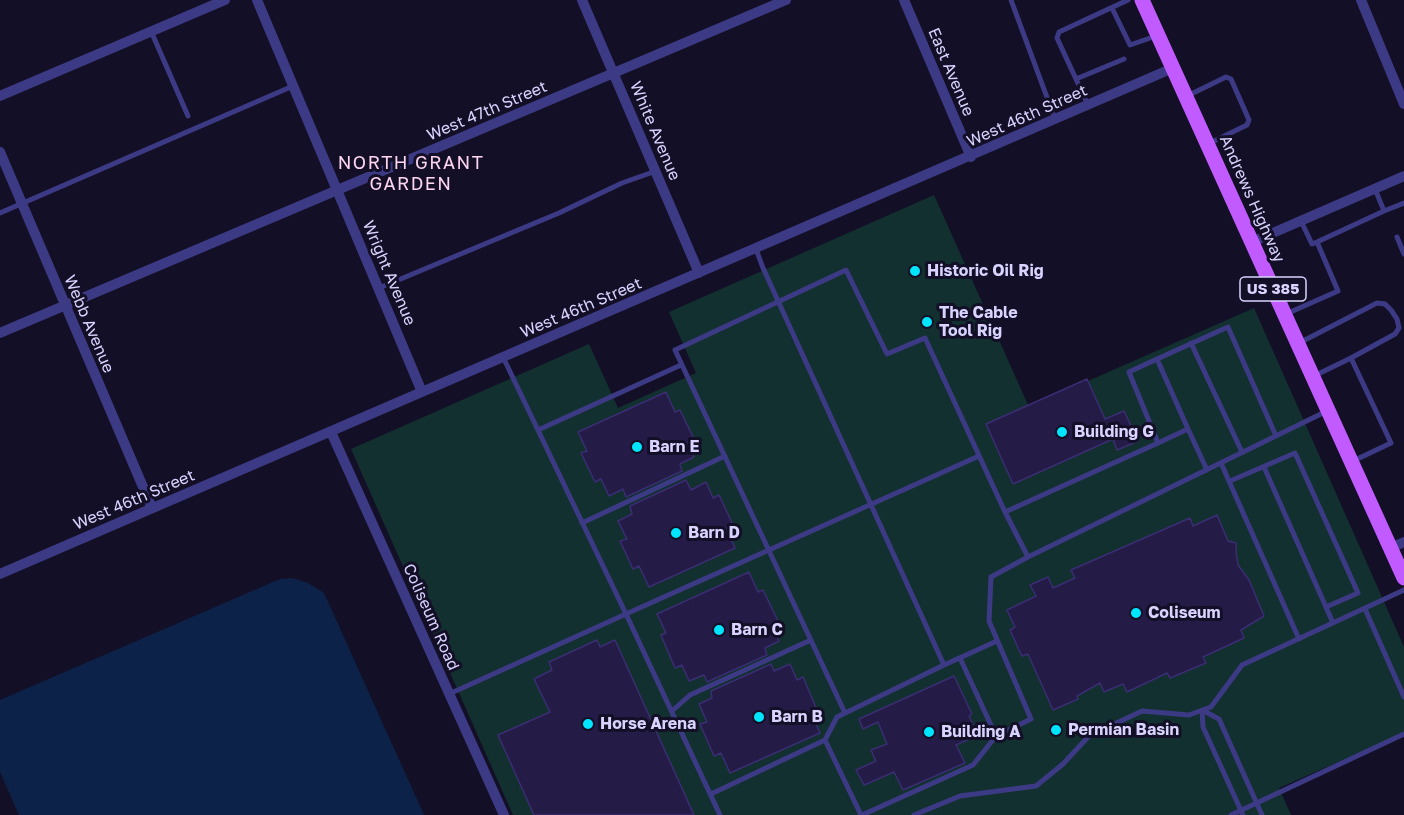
<!DOCTYPE html>
<style>
body{margin:0}
canvas{display:block;background:#130f26}
</style>
<canvas width="1404" height="815"></canvas>
<script>
const c = document.querySelector('canvas').getContext('2d');
c.lineJoin = 'round';
function fill(path, color) {
  c.fillStyle = color;
  c.fill(path, 'evenodd');
}
function toPath(rows) {
  const path = new Path2D();
  for (const r of rows) {
    path.moveTo(r[0], r[1]);
    for (let i = 2; i < r.length; i += 2) path.lineTo(r[i], r[i + 1]);
  }
  return path;
}
function strokePath(path, color, width, dash) {
  c.strokeStyle = color;
  c.lineWidth = width;
  c.lineCap = dash ? 'butt' : 'round';
  c.setLineDash(dash || []);
  c.stroke(path);
}
function write(font, color, halo, rows, align = 'center') {
  c.font = font + ' "Golos Text",sans-serif';
  c.lineWidth = 6;
  c.setLineDash([]);
  c.textBaseline = 'middle';
  c.strokeStyle = halo;
  c.fillStyle = color;
  for (const [text, x, y, turn = 0] of rows) {
    c.save();
    c.translate(x, y);
    c.rotate((+turn || 0) * Math.PI / 180);
    c.textAlign = isNaN(turn) ? turn : align;
    if (halo) c.strokeText(text, 0, 0);
    c.fillText(text, 0, 0);
    c.restore();
  }
}
fill(toPath([
 [934,195,1029,407,1254,308,1404,647,1404,733,1279,788,1291,815,513,815,351,449,589,344,618,408,696,373,669,312]
]), '#12302f');
fill(toPath([
 [292,578,308,583,324,593,424,815,19,815,0,772,0,700,280,579]
]), '#0c2248');
const building = toPath([
 [1087,379,1105,419,1124,411,1138,441,1117,450,1113,439,1013,484,986,424,1087,379],
 [666,392,675,412,680,410,694,439,687,442,694,457,680,464,682,471,626,497,623,489,609,496,601,479,595,482,581,453,587,451,578,432,666,392],
 [686,480,691,490,706,482,713,498,719,495,733,525,726,528,735,548,649,587,639,566,633,569,620,541,627,539,618,521,632,514,630,506,686,480],
 [1217,515,1228,541,1236,543,1236,552,1238,565,1249,580,1264,616,1241,630,1244,638,1203,657,1206,663,1170,678,1167,673,1127,692,1123,684,1104,692,1100,683,1077,696,1078,699,1053,710,1028,654,1022,656,1019,650,1010,630,1015,627,1007,610,1036,596,1030,585,1048,577,1053,588,1075,578,1071,570,1190,518,1193,526,1217,515],
 [749,572,758,592,763,590,779,623,772,626,779,641,765,648,767,655,707,682,704,675,689,681,682,665,675,668,661,635,666,633,657,614,749,572],
 [597,640,600,647,615,640,694,815,534,815,498,735,550,712,534,679,552,670,549,662,597,640],
 [771,664,774,671,790,664,797,680,803,677,817,710,811,713,820,733,730,773,721,753,714,756,700,724,707,722,699,704,712,698,711,691,771,664],
 [954,676,972,714,969,716,978,735,956,745,965,763,903,790,894,772,864,785,856,770,876,761,871,750,887,744,878,722,863,729,859,719,954,676]
]);
fill(building, '#241b47');
strokePath(building, '#3b2d73', 1.5);
strokePath(toPath([
 [1011,0,1055,119],
 [1112,8,1130,45,1156,36],
 [151,31,188,116],
 [1076,79,1124,59],
 [1187,96,1226,77,1231,79,1249,120,1247,125,1210,143],
 [1088,105,1057,38,1059,32,1128,0],
 [1375,189,1384,211,1404,203],
 [0,213,293,86],
 [1301,221,1312,244,1317,242],
 [1397,237,1404,254],
 [756,249,763,268,944,665,997,641],
 [379,288,559,213,622,183,656,171],
 [1286,314,1338,291,1317,242,1384,211],
 [1191,343,1242,452],
 [1299,343,1377,303,1385,304,1391,310,1397,319,1399,328,1395,334,1351,358],
 [1157,359,1188,429,1158,443,1129,372,1157,359,1228,327,1276,436],
 [1314,376,1351,358,1391,443,1353,461],
 [1188,429,1207,470],
 [538,430,681,365],
 [1221,463,1299,639],
 [1230,481,1295,453,1358,593,1326,607,1264,467],
 [582,523,725,456],
 [1028,557,1005,512,1158,443],
 [1326,607,1333,623],
 [1365,609,1404,697],
 [960,658,996,736,1031,719,989,621,991,577,1028,557,1327,411],
 [449,694,626,614,503,357],
 [672,711,690,695,811,640],
 [845,713,675,350,846,270,887,354,925,338,1005,512],
 [825,740,861,815],
 [711,794,825,740,837,717,944,665],
 [720,815,626,614,979,456],
 [862,815,973,765,996,736],
 [914,815,960,796,1036,786,1063,764,1089,736,1142,711,1189,715,1211,707,1242,665,1404,590],
 [1231,815,1404,734],
 [1243,815,1203,727,1202,710,1219,719,1262,815]
]), '#3d3a85', 5);
strokePath(toPath([
 [257,0,422,392],
 [582,0,699,273],
 [904,0,971,157],
 [1361,0,1404,104],
 [0,96,225,0],
 [0,152,152,508],
 [1252,242,1404,176],
 [0,333,786,0],
 [331,432,504,815],
 [1390,548,1404,542],
 [0,574,1173,68]
]), '#3d3a85', 10);
strokePath(toPath([
 [1142,0,1404,578]
]), '#c25bff', 15);
for (const [x, y, r, color] of [
 [915,271,6,"#00e5ff"],
 [927,322,6,"#00e5ff"],
 [1062,432,6,"#00e5ff"],
 [637,447,6,"#00e5ff"],
 [676,533,6,"#00e5ff"],
 [1136,613,6,"#00e5ff"],
 [719,630,6,"#00e5ff"],
 [759,717,6,"#00e5ff"],
 [588,724,6,"#00e5ff"],
 [1056,730,6,"#00e5ff"],
 [929,732,6,"#00e5ff"]
]) {
  const dot = new Path2D();
  dot.arc(x, y, r, 0, 2 * Math.PI);
  c.fillStyle = color;
  c.fill(dot);
  strokePath(dot, '#130f26', 2);
}
for (const [x, y, w] of [
 [1273,289,66]
]) {
  const box = new Path2D();
  box.roundRect(x - w / 2, y - 12, w, 24, 4.5);
  c.fillStyle = '#130f26';
  c.fill(box);
  strokePath(box, '#d9d4ff', 1.5);
}
write('bold 15px', '#d9d4ff', null, [
 ["US 385",1273,289]
]);
write('16px', '#d9d4ff', '#130f26', [
 ["East Avenue",951,72,67],
 ["West 47th Street",487,111,-23],
 ["West 46th Street",1027,116,-24],
 ["White Avenue",655,131,67],
 ["Andrews Highway",1252,199,66],
 ["Wright Avenue",389,273,67],
 ["West 46th Street",581,308,-23],
 ["Webb Avenue",89,324,67],
 ["West 46th Street",134,500,-23],
 ["Coliseum Road",431,617,66]
]);
write('bold 16px', '#d9d4ff', '#130f26', [
 ["Historic Oil Rig",927,271],
 ["The Cable",939,313],
 ["Tool Rig",939,331],
 ["Building G",1074,432],
 ["Barn E",649,447],
 ["Barn D",688,533],
 ["Coliseum",1148,613],
 ["Barn C",731,630],
 ["Barn B",771,717],
 ["Horse Arena",600,724],
 ["Permian Basin",1068,730],
 ["Building A",941,732]
], 'left');
c.letterSpacing = '1.5px';
write('18px', '#ffd6f0', '#130f26', [
 ["NORTH GRANT",411,163],
 ["GARDEN",411,184]
]);
c.letterSpacing = '0px';
</script>
